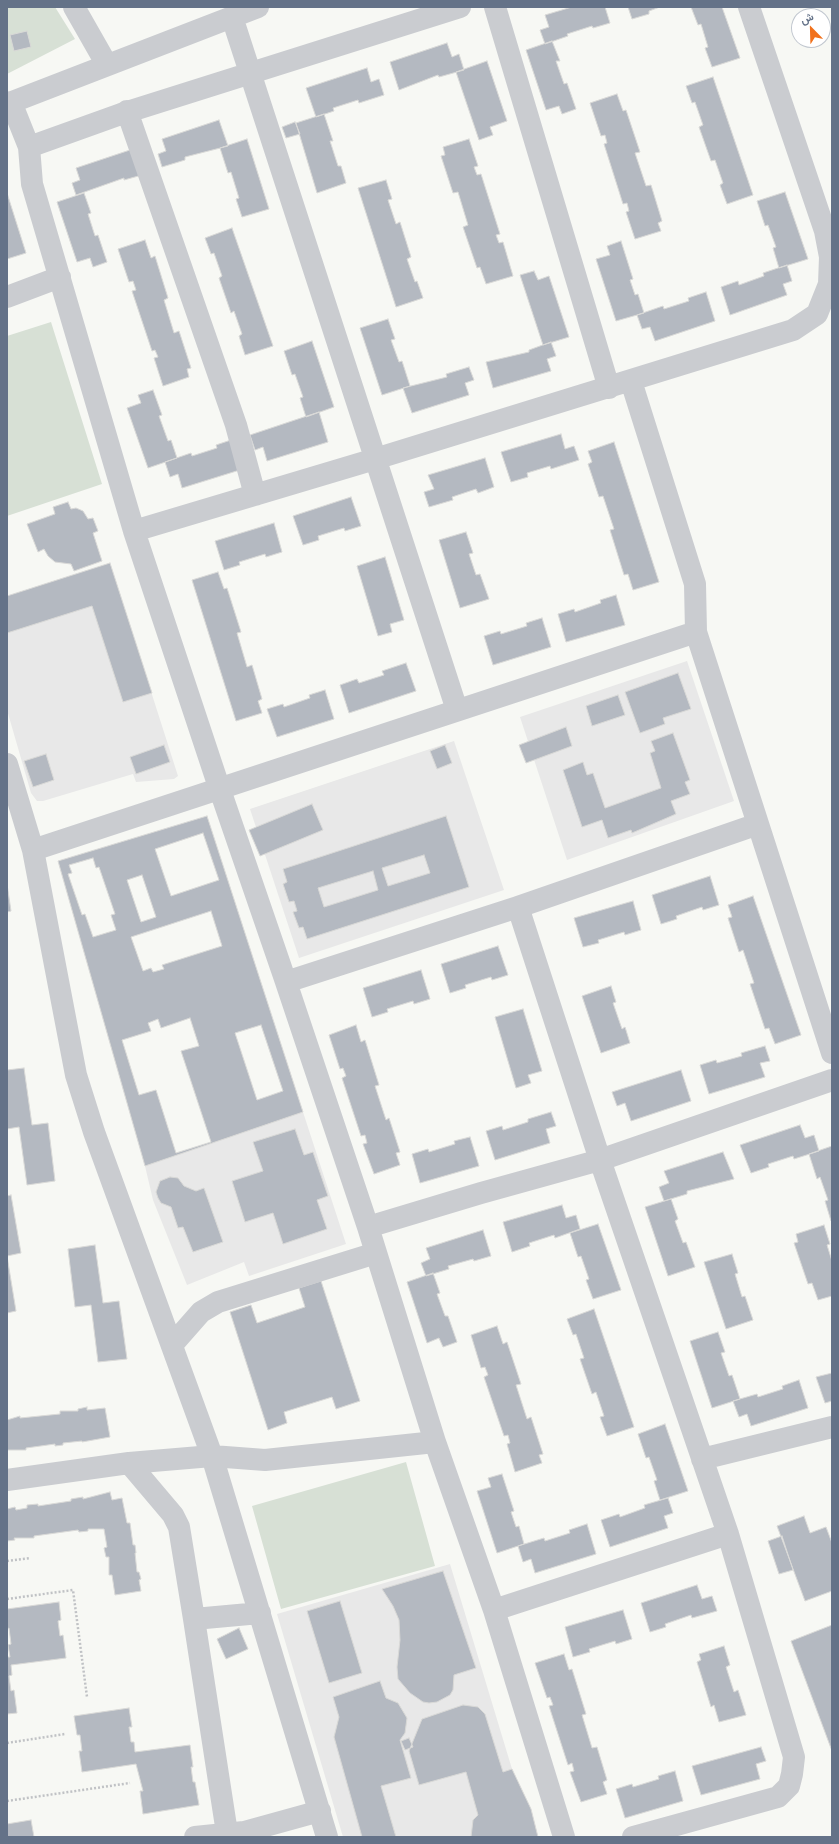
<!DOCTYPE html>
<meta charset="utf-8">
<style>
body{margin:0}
#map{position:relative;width:839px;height:1844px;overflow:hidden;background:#f7f8f4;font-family:"Space Grotesk",Vazirmatn,sans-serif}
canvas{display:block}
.frame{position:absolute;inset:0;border:8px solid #647288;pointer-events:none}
.north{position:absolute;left:791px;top:8px;width:40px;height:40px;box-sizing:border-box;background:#fff;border:1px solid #c1c7cf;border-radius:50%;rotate:337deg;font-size:11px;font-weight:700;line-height:16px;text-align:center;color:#647288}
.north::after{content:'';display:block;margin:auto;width:14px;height:18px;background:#f1711b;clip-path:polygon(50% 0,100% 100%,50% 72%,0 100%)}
</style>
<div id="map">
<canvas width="839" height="1844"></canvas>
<div class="frame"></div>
<div class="north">ش</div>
</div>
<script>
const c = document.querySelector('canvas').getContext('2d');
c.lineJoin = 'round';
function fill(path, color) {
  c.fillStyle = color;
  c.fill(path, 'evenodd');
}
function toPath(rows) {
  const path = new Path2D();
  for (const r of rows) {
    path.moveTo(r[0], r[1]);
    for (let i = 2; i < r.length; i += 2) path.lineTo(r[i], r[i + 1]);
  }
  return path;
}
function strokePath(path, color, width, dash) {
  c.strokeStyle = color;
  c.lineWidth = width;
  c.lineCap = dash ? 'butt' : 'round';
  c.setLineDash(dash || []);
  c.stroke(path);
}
fill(toPath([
 [110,563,178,776,174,779,136,782,133,774,43,801,37,801,31,793,7,710,7,596],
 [687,661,734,801,567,860,520,717],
 [454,741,504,890,299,958,250,809],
 [303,1112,346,1244,249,1276,244,1262,187,1285,153,1200,145,1166],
 [450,1564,512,1769,531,1809,538,1837,343,1837,277,1614]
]), '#e8e8e8');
fill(toPath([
 [7,7,55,7,75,39,7,74],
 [51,322,102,484,7,516,7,336],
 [406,1462,435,1566,281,1609,252,1506]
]), '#d7e0d5');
const building = toPath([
 [572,7,605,7,610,23,593,28,592,26,567,34,568,36,545,44,540,30,549,27,545,15,572,7],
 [628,7,660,7,649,11,649,14,632,19,628,7],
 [691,7,722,7,740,58,712,67,705,48,708,47,701,24,698,25,691,7],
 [27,31,31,47,14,51,10,35,27,31],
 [552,41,560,61,556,61,564,84,567,83,576,109,562,114,559,106,546,110,526,50,552,41],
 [447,43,452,57,459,54,464,70,439,77,438,75,399,90,390,62,447,43],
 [487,61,507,121,490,127,493,135,479,140,456,72,487,61],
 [367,68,371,82,379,79,384,95,359,103,358,100,333,108,334,111,316,117,306,88,367,68],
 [713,77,753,195,727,204,720,185,723,183,715,160,711,161,699,127,703,125,695,102,692,103,686,86,713,77],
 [617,94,623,111,626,110,640,152,635,153,646,186,651,185,662,221,658,223,661,231,635,239,626,212,629,211,627,203,623,204,604,144,607,143,605,135,601,136,590,103,617,94],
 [324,114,333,141,330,141,338,166,341,166,346,183,317,193,296,123,324,114],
 [219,120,228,146,185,157,185,160,162,167,158,154,166,151,162,139,219,120],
 [295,122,300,134,286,138,282,127,295,122],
 [247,139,269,209,242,217,236,199,239,198,231,172,228,173,220,148,247,139],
 [469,139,478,166,474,167,477,175,481,174,500,234,496,235,499,243,503,242,513,276,486,284,480,267,477,268,463,227,468,225,458,192,453,193,441,156,445,155,443,147,469,139],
 [133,149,142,175,124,180,124,178,76,195,72,183,80,180,76,168,133,149],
 [386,180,392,199,388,200,396,224,400,222,411,257,407,259,415,282,417,281,423,298,396,307,358,188,386,180],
 [785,192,808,259,779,268,773,248,776,247,768,225,765,226,757,201,785,192],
 [7,193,26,253,7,259,7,193],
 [84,193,91,213,88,214,95,236,98,235,107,262,93,267,90,258,77,262,57,202,84,193],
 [232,228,273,346,245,355,239,336,242,334,234,311,231,313,219,278,222,276,214,253,211,254,205,238,232,228],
 [145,240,151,258,155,256,168,298,164,300,174,333,179,331,191,368,187,369,189,377,163,386,154,358,158,357,155,350,152,351,132,291,136,290,133,281,129,282,118,249,145,240],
 [621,241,633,279,630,280,635,295,638,294,644,313,616,321,596,259,610,255,607,246,621,241],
 [787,265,792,281,783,284,787,295,730,315,721,287,738,281,739,285,764,276,763,273,787,265],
 [534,271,538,280,549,276,569,337,543,345,520,275,534,271],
 [706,292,715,321,655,341,650,327,642,329,637,315,663,306,664,309,689,301,688,298,706,292],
 [388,319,395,339,391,340,399,362,402,361,410,386,382,395,360,328,388,319],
 [312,341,334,407,306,417,300,398,303,397,295,374,292,375,284,351,312,341],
 [551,342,556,356,547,359,551,371,493,388,486,362,529,352,529,350,551,342],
 [469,367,474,380,465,383,469,395,412,413,403,388,447,377,446,374,469,367],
 [153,390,162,415,159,416,168,441,171,440,177,458,148,468,127,408,141,403,138,395,153,390],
 [319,412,328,442,267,461,263,447,255,450,250,435,319,412],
 [561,434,565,449,574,446,579,460,551,469,550,466,527,473,528,477,511,482,501,452,561,434],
 [234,439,243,469,182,488,178,474,170,477,165,462,191,453,192,456,217,448,216,445,234,439],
 [614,442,659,582,633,590,628,574,624,575,610,530,614,529,603,496,599,497,588,464,592,462,588,451,614,442],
 [485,458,494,487,478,493,476,489,452,497,453,500,429,507,424,492,434,489,428,475,485,458],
 [351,497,361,526,345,531,344,528,318,536,319,540,303,545,293,516,351,497],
 [68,502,71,509,76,508,83,511,88,519,93,518,98,531,93,533,102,561,74,571,71,564,55,562,48,556,44,549,38,552,27,524,55,514,53,507,68,502],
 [274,523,282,552,266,557,265,554,239,562,240,565,224,570,215,541,274,523],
 [466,532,473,553,469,554,476,575,480,574,489,599,460,608,439,540,466,532],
 [385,557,404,620,390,624,392,632,378,636,357,566,385,557],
 [110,563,152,693,123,702,92,606,7,633,7,596,110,563],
 [218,572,224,589,227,588,241,632,237,633,247,667,252,665,262,699,258,701,262,713,236,721,192,580,218,572],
 [616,595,625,625,566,642,558,614,574,609,575,612,601,603,600,600,616,595],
 [542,618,551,647,493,665,484,636,500,631,501,634,527,626,526,623,542,618],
 [406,663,416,691,349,713,340,685,357,679,359,683,384,675,382,671,406,663],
 [678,673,691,709,663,718,665,724,640,733,625,692,678,673],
 [325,690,334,719,277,737,267,709,283,704,284,707,310,698,309,695,325,690],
 [618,695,625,715,592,726,586,706,618,695],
 [566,727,572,746,526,763,519,745,566,727],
 [673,733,690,780,685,782,690,794,671,801,676,814,632,833,631,830,608,838,602,820,582,827,563,770,583,762,587,775,593,773,605,808,661,788,650,753,655,751,651,741,673,733],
 [164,745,170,762,136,774,130,757,164,745],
 [445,745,452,763,437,769,430,751,445,745],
 [46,754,54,780,33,787,24,761,46,754],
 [312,804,323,830,260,856,249,830,312,804],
 [207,816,303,1112,145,1166,58,861,207,816],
 [446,816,469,887,307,939,303,927,299,928,293,912,297,911,294,901,289,902,283,884,287,882,283,869,446,816],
 [424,855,430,873,388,886,382,868,424,855],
 [373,871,378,890,324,907,318,888,373,871],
 [203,833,219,880,171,896,155,849,203,833],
 [93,858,96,868,99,867,115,914,111,915,116,930,93,937,85,914,82,915,68,874,72,873,69,865,93,858],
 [142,875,156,917,141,922,127,880,142,875],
 [710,876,719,905,703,910,702,907,676,916,677,919,661,924,652,895,710,876],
 [7,884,11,911,7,912,7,884],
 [753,896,801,1035,775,1044,769,1028,765,1029,750,984,754,983,743,950,739,952,728,918,732,917,728,905,753,896],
 [633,901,641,930,625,935,624,932,598,940,599,943,583,947,574,918,633,901],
 [211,911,222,946,162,965,164,969,153,972,151,968,143,971,131,937,211,911],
 [498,946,508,975,492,980,491,977,465,985,466,988,450,993,441,964,498,946],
 [421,970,430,999,414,1004,413,1001,387,1009,388,1012,372,1017,363,988,421,970],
 [611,986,616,1002,613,1003,622,1029,625,1027,630,1043,601,1053,582,996,611,986],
 [523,1009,542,1071,528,1075,531,1083,516,1088,495,1017,523,1009],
 [190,1018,199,1046,181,1051,211,1142,176,1153,156,1090,139,1095,122,1040,151,1031,148,1023,158,1019,161,1028,190,1018],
 [261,1025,283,1091,257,1100,235,1033,261,1025],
 [356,1025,361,1042,365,1040,379,1085,375,1086,386,1120,389,1118,400,1152,396,1153,400,1165,374,1174,363,1144,367,1143,365,1135,361,1136,342,1078,346,1076,343,1068,340,1069,329,1035,356,1025],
 [765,1046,770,1061,760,1063,765,1077,709,1094,700,1065,716,1060,717,1063,742,1056,741,1053,765,1046],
 [24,1068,32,1125,48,1123,55,1181,27,1185,19,1127,7,1129,7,1070,24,1068],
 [681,1070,691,1101,631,1121,625,1103,617,1106,612,1092,681,1070],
 [551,1112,556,1126,546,1129,550,1143,495,1160,486,1131,502,1126,503,1130,528,1122,528,1119,551,1112],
 [800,1125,805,1138,814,1135,819,1151,794,1159,793,1156,768,1164,769,1167,751,1173,740,1145,800,1125],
 [295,1129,304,1155,313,1152,328,1196,317,1200,327,1229,283,1244,273,1213,245,1222,232,1181,263,1171,253,1142,295,1129],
 [470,1137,479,1166,420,1183,412,1154,428,1149,429,1152,455,1144,454,1141,470,1137],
 [832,1146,832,1220,831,1221,825,1201,828,1200,820,1177,817,1179,809,1154,832,1146],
 [723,1152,734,1179,687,1191,687,1194,664,1201,659,1187,669,1183,664,1171,723,1152],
 [170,1177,178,1178,184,1186,196,1191,204,1188,223,1242,193,1252,183,1227,178,1228,171,1207,161,1203,158,1198,156,1192,160,1181,170,1177],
 [11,1195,21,1253,7,1256,16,1311,7,1313,7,1196,11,1195],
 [671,1199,678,1219,675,1221,683,1243,686,1242,695,1267,668,1276,645,1207,671,1199],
 [562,1205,566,1218,576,1215,580,1229,555,1238,554,1235,529,1243,530,1246,512,1252,503,1222,562,1205],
 [598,1224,621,1290,593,1299,586,1280,589,1279,581,1256,578,1257,570,1233,598,1224],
 [824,1225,830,1244,827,1245,832,1261,832,1296,818,1300,812,1283,808,1284,794,1243,798,1242,796,1234,824,1225],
 [483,1230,491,1256,474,1261,473,1259,448,1266,449,1269,426,1276,421,1263,430,1259,426,1248,483,1230],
 [95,1245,103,1303,119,1301,127,1359,98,1362,91,1305,75,1307,68,1249,95,1245],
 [732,1254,738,1273,735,1274,742,1297,745,1296,753,1320,726,1329,704,1262,732,1254],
 [433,1273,440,1293,437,1294,445,1316,448,1316,457,1342,443,1347,439,1338,427,1343,407,1282,433,1273],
 [321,1281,360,1401,336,1409,332,1397,284,1412,287,1423,268,1430,230,1312,251,1305,257,1323,305,1307,299,1288,321,1281],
 [594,1309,634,1427,607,1436,600,1417,604,1416,596,1392,592,1394,580,1359,584,1358,576,1334,573,1335,567,1319,594,1309],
 [497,1326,503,1344,507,1342,521,1384,516,1385,527,1419,531,1417,543,1454,539,1455,542,1463,515,1472,507,1444,510,1443,508,1435,504,1436,484,1377,488,1375,485,1367,481,1368,471,1335,497,1326],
 [718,1332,725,1352,721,1353,729,1376,732,1375,740,1399,712,1408,690,1341,718,1332],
 [832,1373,832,1401,825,1403,816,1377,832,1373],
 [799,1380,808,1408,751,1426,747,1414,739,1417,733,1401,757,1394,758,1397,783,1389,782,1386,799,1380],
 [87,1407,87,1410,105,1408,110,1437,82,1442,82,1441,63,1443,63,1445,55,1446,55,1444,26,1448,26,1450,7,1450,7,1420,20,1416,20,1418,60,1414,60,1411,78,1411,78,1409,87,1407],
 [665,1424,688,1491,660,1500,654,1481,657,1480,649,1457,646,1458,638,1434,665,1424],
 [502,1474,514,1511,511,1512,516,1527,519,1526,524,1544,497,1553,477,1491,491,1487,488,1478,502,1474],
 [110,1492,112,1500,122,1498,127,1523,130,1523,133,1545,135,1545,136,1553,135,1553,137,1572,139,1572,141,1579,139,1580,141,1591,115,1595,112,1575,109,1575,109,1557,106,1557,104,1548,107,1547,104,1529,88,1529,88,1531,79,1532,78,1530,34,1536,34,1538,14,1538,15,1540,7,1541,7,1509,15,1507,16,1510,27,1508,27,1505,38,1504,38,1506,71,1501,71,1499,83,1497,83,1499,110,1492],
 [668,1498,673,1513,664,1516,668,1528,610,1547,601,1520,619,1514,620,1517,645,1508,644,1505,668,1498],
 [804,1516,810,1533,826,1527,832,1543,832,1591,805,1601,777,1526,804,1516],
 [587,1524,596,1554,535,1573,531,1559,523,1562,518,1546,544,1538,545,1541,570,1533,569,1530,587,1524],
 [782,1536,793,1570,779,1574,768,1541,782,1536],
 [443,1571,476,1668,454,1675,453,1690,450,1695,437,1702,429,1703,423,1702,410,1693,398,1679,397,1667,400,1640,399,1620,393,1606,382,1589,443,1571],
 [697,1585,702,1599,712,1596,717,1611,692,1618,691,1615,665,1624,666,1627,650,1632,641,1603,697,1585],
 [340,1601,362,1673,329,1683,307,1611,340,1601],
 [59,1602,61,1620,58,1621,60,1636,63,1635,66,1658,11,1665,12,1675,9,1676,11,1691,14,1690,17,1713,7,1714,7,1657,10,1657,8,1645,11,1644,9,1628,7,1629,7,1609,59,1602],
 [623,1610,632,1639,616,1644,615,1641,589,1649,590,1652,573,1657,565,1627,623,1610],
 [832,1625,832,1751,791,1641,832,1625],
 [239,1628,248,1649,226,1659,217,1639,239,1628],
 [724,1646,730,1665,726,1667,734,1692,738,1690,746,1715,719,1722,714,1705,711,1707,697,1662,701,1660,699,1654,724,1646],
 [564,1654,569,1670,572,1669,586,1714,582,1715,592,1748,597,1747,607,1780,603,1782,607,1794,581,1802,570,1772,574,1771,572,1763,568,1765,549,1706,553,1705,550,1697,547,1698,535,1663,564,1654],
 [380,1681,386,1698,398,1703,407,1718,405,1733,400,1740,411,1778,381,1786,396,1837,362,1837,334,1737,339,1717,333,1697,380,1681],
 [463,1705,478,1707,485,1714,503,1772,512,1769,531,1809,538,1837,471,1837,473,1820,478,1815,466,1772,419,1785,409,1751,422,1719,463,1705],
 [129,1708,132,1727,129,1727,131,1742,134,1742,135,1752,190,1745,193,1767,191,1767,193,1782,195,1782,199,1805,143,1814,140,1791,143,1791,136,1764,82,1772,79,1751,82,1751,80,1735,77,1735,74,1716,129,1708],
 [409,1738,413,1747,405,1750,401,1741,409,1738],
 [761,1747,766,1761,756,1764,760,1779,701,1795,692,1766,761,1747],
 [675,1771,683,1801,625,1818,616,1789,632,1784,633,1787,659,1779,658,1776,675,1771],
 [31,1820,34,1837,7,1837,7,1824,31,1820]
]);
fill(building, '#b4b9c1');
strokePath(building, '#d9d9d7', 1);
strokePath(toPath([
 [7,1561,30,1558],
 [7,1599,73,1590,87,1697],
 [7,1743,65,1734],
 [7,1801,130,1783]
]), '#c0c2c5', 2.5, [2, 2]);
strokePath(toPath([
 [74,7,107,65],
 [460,7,121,114,29,147,32,184,134,531,219,787,286,982,518,907,600,1160,728,1534,794,1757,792,1774,789,1786,778,1797,633,1837],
 [495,7,609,388],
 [232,17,457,710],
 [11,102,29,147],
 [7,104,258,7],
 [127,111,236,425,255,495],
 [7,297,60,277],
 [631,381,695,584,696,632,758,824],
 [134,531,375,459,793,330,817,314,829,284,830,257,825,231,749,7],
 [7,764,33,850,76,1075,94,1132,212,1456,327,1837],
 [33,850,696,632],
 [518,907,758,824,832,1053],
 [286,982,368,1227,435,1442],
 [368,1227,481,1193,600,1160,832,1080],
 [172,1345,201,1312,218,1302,376,1253],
 [702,1459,832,1427],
 [129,1463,212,1456,265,1460,435,1442,494,1610,564,1837],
 [7,1480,129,1463,173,1515,179,1527,194,1619,227,1833],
 [494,1610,728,1534],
 [194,1619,260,1613],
 [195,1837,244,1832,320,1811]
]), '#caccd0', 22);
</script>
